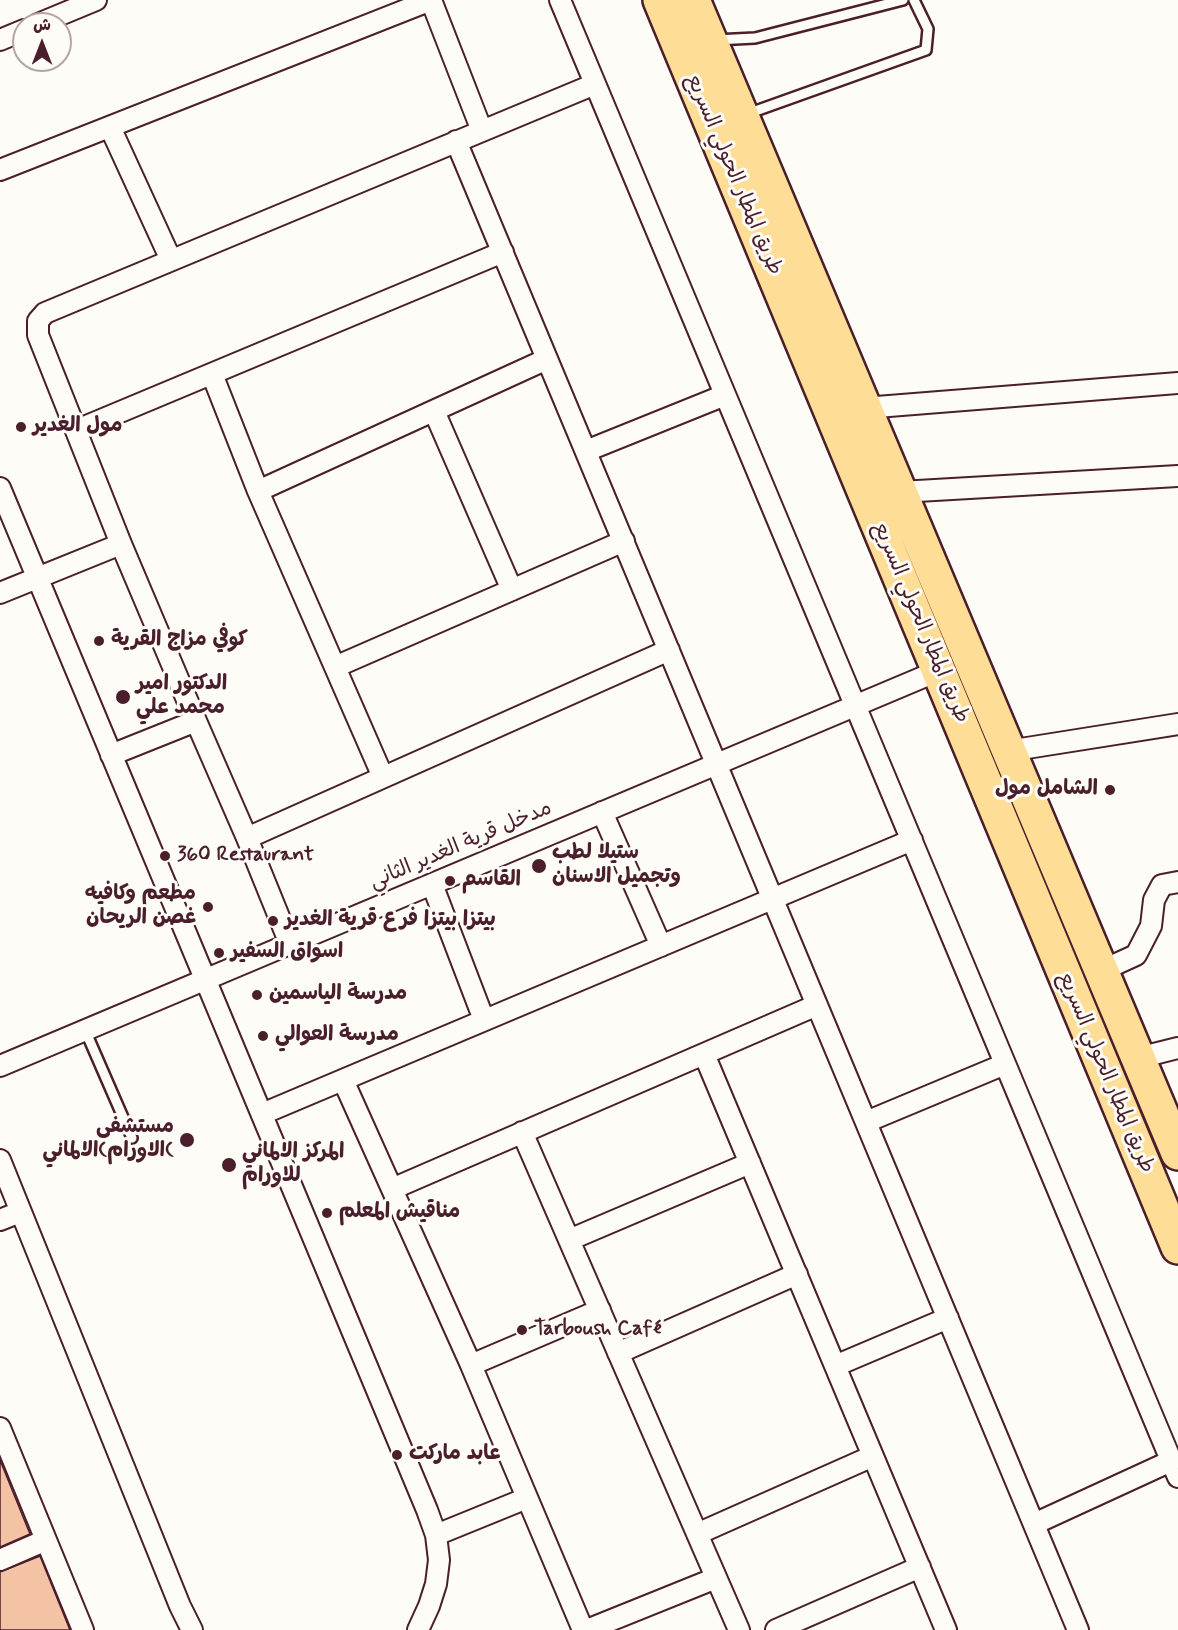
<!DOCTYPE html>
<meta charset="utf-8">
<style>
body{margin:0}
#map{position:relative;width:1178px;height:1630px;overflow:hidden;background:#fdfcf7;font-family:Mynerve,"Playpen Sans Arabic",sans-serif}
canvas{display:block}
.north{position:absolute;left:12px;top:12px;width:60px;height:60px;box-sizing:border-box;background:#fdfcf7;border:2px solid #b5a4a5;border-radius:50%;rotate:0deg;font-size:16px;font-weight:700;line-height:24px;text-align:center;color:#4a1f2b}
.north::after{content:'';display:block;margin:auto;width:21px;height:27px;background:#4a1f2b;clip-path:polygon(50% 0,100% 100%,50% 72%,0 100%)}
</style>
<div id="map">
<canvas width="1178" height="1630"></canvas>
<div class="north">ش</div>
</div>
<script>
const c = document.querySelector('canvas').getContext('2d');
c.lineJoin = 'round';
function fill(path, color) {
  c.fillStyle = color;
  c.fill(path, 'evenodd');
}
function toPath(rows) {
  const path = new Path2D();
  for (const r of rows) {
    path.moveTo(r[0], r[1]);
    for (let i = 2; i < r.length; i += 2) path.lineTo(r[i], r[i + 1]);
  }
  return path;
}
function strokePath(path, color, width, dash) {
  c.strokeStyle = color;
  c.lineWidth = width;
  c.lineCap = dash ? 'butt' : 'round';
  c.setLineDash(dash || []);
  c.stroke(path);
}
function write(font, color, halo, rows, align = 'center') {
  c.font = font + ' Mynerve,"Playpen Sans Arabic",sans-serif';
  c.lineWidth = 6;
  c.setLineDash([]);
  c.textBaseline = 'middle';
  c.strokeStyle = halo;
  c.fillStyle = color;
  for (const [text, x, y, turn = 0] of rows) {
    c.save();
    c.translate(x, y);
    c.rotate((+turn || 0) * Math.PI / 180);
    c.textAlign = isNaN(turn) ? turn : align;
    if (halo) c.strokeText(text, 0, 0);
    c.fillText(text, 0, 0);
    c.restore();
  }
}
const building = toPath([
 [0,1460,30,1534,0,1547,0,1460],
 [40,1556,70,1630,0,1630,0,1572,40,1556]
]);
fill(building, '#f4c2a4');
strokePath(building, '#4a1f2b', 1.5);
const lane = toPath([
 [715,40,755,38,903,0],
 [747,114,926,50,928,29,914,0],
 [85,1030,132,1138]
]);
const street = toPath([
 [431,0,482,131],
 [560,0,1178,1477],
 [38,24,96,0],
 [0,40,24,30],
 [110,127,171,260],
 [456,141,1078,1630],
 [0,170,431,0],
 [212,374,258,491,383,777],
 [864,408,1178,383],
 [434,411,512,590],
 [77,430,503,252],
 [586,451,725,395],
 [0,488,427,1510,436,1535,439,1560,436,1584,429,1606,418,1630],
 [258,491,547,359],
 [900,492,1178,476],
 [0,593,121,544],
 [335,667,624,541],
 [1008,751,1178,724],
 [111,755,196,721],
 [602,812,661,946],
 [247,838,669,650],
 [432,884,484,1020],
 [290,944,247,838,196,721,121,544,38,335,38,321,45,313,595,84],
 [1101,971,1136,955,1151,926,1154,900,1162,885,1178,882],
 [704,1054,946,1630],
 [1138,1058,1178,1048],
 [0,1066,940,670],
 [343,1080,471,1365,583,1630],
 [262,1114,912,840],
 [866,1122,1005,1064],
 [522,1132,739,1630],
 [0,1160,180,1606,192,1630],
 [392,1189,817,1005],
 [0,1220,20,1212],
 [569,1240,750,1163],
 [618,1353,797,1274],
 [471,1365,600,1310],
 [835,1366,948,1318],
 [0,1428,83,1630],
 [1034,1524,1171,1461],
 [697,1534,873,1456],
 [436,1535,527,1498],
 [0,1560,46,1540],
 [587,1630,716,1578],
 [776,1630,920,1567]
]);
const highway = toPath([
 [660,0,1178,1247],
 [693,0,1178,1153]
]);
strokePath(lane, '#4a1f2b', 14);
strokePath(street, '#4a1f2b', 24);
strokePath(highway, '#4a1f2b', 38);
strokePath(lane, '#fdfcf7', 9);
strokePath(street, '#fdfcf7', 20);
strokePath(highway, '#fedd96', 33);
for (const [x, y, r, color] of [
 [21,427,6,"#4a1f2b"],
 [99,641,6,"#4a1f2b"],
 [123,697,8,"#4a1f2b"],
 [1110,790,6,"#4a1f2b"],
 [165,856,6,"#4a1f2b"],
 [539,866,8,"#4a1f2b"],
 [450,881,6,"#4a1f2b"],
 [208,907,6,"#4a1f2b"],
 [273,921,6,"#4a1f2b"],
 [219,953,6,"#4a1f2b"],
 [257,995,6,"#4a1f2b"],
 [263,1036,6,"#4a1f2b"],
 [187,1140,8,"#4a1f2b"],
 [229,1165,8,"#4a1f2b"],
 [327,1213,6,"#4a1f2b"],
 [522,1330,6,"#4a1f2b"],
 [397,1455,6,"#4a1f2b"]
]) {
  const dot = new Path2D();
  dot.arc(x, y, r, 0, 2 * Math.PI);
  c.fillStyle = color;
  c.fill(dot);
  strokePath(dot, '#fdfcf7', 2);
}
write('21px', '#4a1f2b', '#fdfcf7', [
 ["طريق المطار الحولي السريع",733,175,67],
 ["طريق المطار الحولي السريع",920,623,67],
 ["مدخل قرية الغدير الثاني",461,846,-23],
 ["طريق المطار الحولي السريع",1105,1073,67]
]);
write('bold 21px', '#4a1f2b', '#fdfcf7', [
 ["مول الغدير",33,427],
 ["كوفي مزاج القرية",111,641],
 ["الدكتور امير",136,685],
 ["محمد علي",136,709],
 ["الشامل مول",1098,790,"right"],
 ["ستيلا لطب",552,854],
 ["وتجميل الاسنان",552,878],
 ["360 Restaurant",177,856],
 ["القاسم",462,881],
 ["مطعم وكافيه",196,895,"right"],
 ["غصن الريحان",196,919,"right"],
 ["بيتزا بيتزا فرع قرية الغدير",285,921],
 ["اسواق السفير",231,953],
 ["مدرسة الياسمين",269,995],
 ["مدرسة العوالي",275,1036],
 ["مستشفى",174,1128,"right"],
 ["الاورام)الالماني(",174,1152,"right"],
 ["المركز الالماني",242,1153],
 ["للاورام",242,1177],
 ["مناقيش المعلم",339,1213],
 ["Tarboush Café",534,1330],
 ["عابد ماركت",409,1455]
], 'left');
</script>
